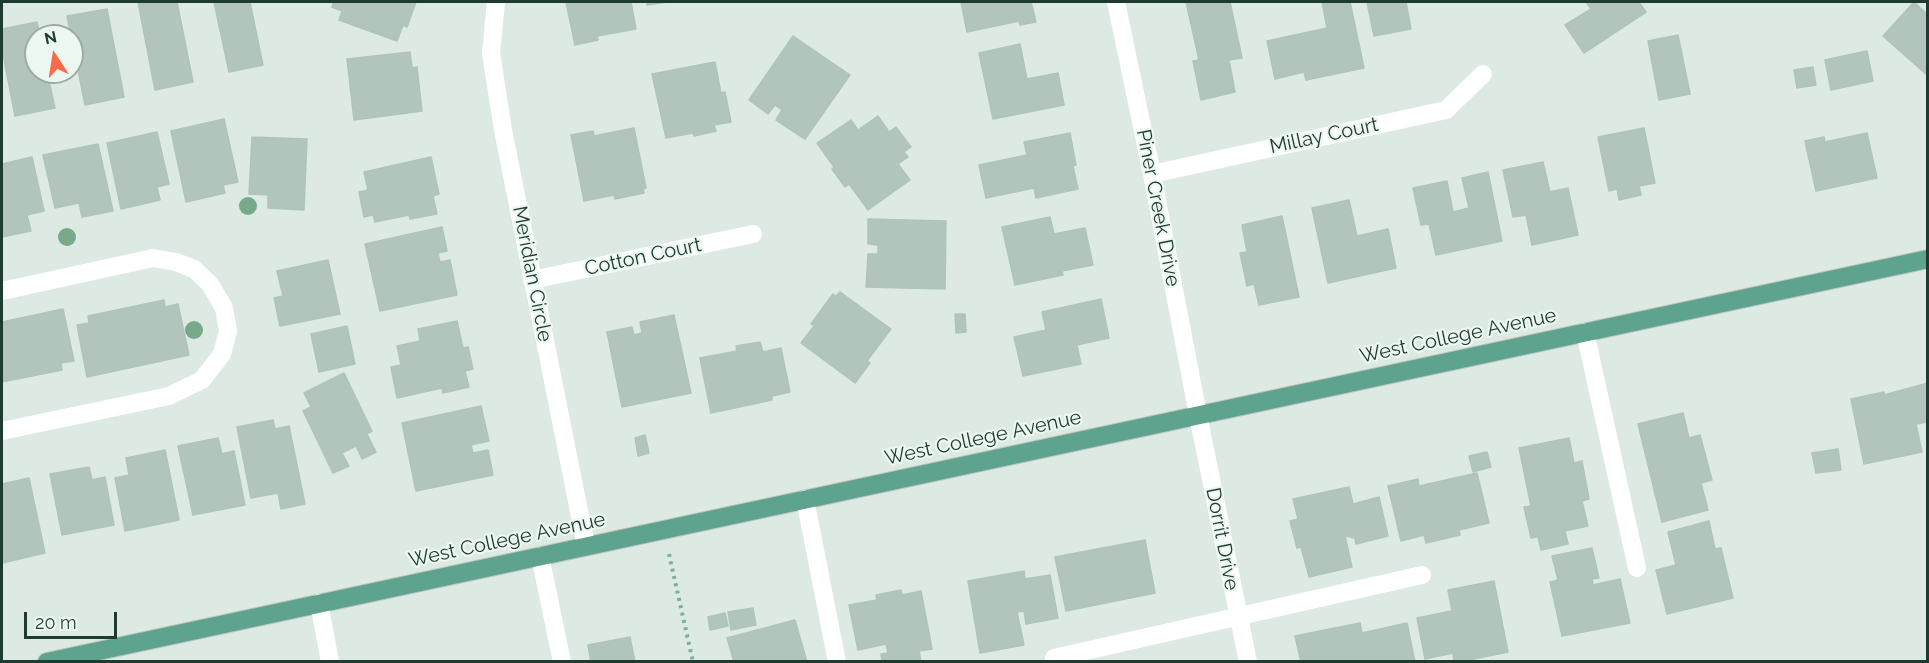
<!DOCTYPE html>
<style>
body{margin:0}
#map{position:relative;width:1929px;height:663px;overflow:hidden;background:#ddeae4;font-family:Raleway,sans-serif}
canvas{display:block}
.frame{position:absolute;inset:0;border:3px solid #1e3b31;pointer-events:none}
.north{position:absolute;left:24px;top:24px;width:60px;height:60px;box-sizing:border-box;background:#edf7f2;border:2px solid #9aaca5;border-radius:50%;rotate:348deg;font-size:16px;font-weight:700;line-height:24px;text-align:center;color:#1e3b31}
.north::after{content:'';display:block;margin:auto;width:21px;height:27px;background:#fc6b49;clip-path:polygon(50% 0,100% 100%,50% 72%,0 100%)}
.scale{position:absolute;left:24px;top:612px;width:93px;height:27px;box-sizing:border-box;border:3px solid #1e3b31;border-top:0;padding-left:8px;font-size:18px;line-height:21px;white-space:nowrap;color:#1e3b31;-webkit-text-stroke:4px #edf7f2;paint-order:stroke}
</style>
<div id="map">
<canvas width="1929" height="663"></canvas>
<div class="frame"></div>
<div class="north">N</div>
<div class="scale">20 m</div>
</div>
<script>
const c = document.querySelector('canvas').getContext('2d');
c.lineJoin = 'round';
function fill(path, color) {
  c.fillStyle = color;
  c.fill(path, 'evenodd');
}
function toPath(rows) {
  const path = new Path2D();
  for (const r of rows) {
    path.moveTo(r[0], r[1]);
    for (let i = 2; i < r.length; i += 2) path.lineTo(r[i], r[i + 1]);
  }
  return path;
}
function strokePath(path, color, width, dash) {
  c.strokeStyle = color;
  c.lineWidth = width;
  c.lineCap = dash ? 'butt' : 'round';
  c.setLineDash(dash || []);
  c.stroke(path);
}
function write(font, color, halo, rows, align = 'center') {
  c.font = font + ' Raleway,sans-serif';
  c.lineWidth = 4.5;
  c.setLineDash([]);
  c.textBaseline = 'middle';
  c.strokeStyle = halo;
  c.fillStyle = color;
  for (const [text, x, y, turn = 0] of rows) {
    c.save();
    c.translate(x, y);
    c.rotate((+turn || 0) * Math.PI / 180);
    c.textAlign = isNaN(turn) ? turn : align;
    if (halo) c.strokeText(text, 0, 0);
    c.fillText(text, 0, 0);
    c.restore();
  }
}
const building = toPath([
 [138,2,177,2,193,82,155,90,138,2],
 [214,2,250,2,263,65,229,72,214,2],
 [334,2,416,2,407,27,403,25,397,41,339,20,342,11,332,7,334,2],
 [566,2,631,2,636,29,597,36,598,40,575,45,566,2],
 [647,2,667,2,647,5,647,2],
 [961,2,1031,2,1036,22,1020,25,1019,21,967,32,961,2],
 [1186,2,1230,2,1242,58,1229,60,1235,92,1201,100,1193,61,1199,60,1186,2],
 [1322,2,1350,2,1364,68,1306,80,1304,72,1275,79,1267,41,1327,28,1322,2],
 [1367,2,1406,2,1411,29,1374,36,1367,2],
 [1586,2,1639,2,1646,12,1584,53,1565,25,1591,9,1586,2],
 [1914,2,1928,15,1928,76,1883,36,1914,2],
 [107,9,124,97,85,105,67,16,107,9],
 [37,22,40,36,36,36,36,72,47,72,55,108,15,116,2,49,2,29,37,22],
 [1678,35,1690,94,1659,100,1648,41,1678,35],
 [793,36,850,75,805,139,776,120,782,110,775,105,768,114,749,100,793,36],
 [1020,44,1027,79,1058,73,1064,105,993,119,979,53,1020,44],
 [1867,51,1873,81,1831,90,1825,60,1867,51],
 [410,52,412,68,417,67,422,111,354,120,347,59,410,52],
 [715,62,721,93,725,92,731,122,714,125,716,131,694,136,693,133,666,138,652,74,715,62],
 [1813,67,1816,85,1797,88,1794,70,1813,67],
 [878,116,889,132,896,127,911,147,904,152,908,157,898,164,910,180,868,210,849,184,845,187,832,169,834,167,817,143,851,120,858,130,878,116],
 [224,119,238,182,223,185,225,193,186,202,171,131,224,119],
 [634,128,646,188,643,189,644,193,615,199,614,195,584,201,571,135,593,131,594,136,634,128],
 [1644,128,1655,183,1639,186,1641,195,1619,200,1617,189,1609,191,1598,137,1644,128],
 [157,132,169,184,157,187,160,200,121,209,107,143,157,132],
 [1070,133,1076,165,1073,166,1078,189,1036,198,1034,188,986,198,979,165,1027,155,1024,142,1070,133],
 [1867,133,1877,178,1816,191,1805,141,1824,137,1825,142,1867,133],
 [252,137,307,139,304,210,268,208,268,195,249,194,252,137],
 [98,144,113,211,82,217,79,203,55,208,43,155,98,144],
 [32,157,44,211,27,215,31,231,2,237,2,164,32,157],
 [431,157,439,194,433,196,437,214,410,219,409,215,375,222,373,215,364,217,359,192,368,190,364,172,431,157],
 [1543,162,1550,192,1568,188,1578,235,1532,245,1526,215,1513,217,1503,170,1543,162],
 [1488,172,1502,241,1436,255,1429,224,1421,225,1413,188,1447,181,1453,212,1469,208,1462,178,1488,172],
 [1349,200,1357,236,1388,229,1396,268,1328,283,1312,208,1349,200],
 [1282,216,1299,297,1259,305,1254,284,1247,286,1240,253,1247,252,1242,225,1282,216],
 [1050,217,1054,234,1085,228,1093,265,1062,271,1063,275,1015,285,1002,227,1050,217],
 [868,219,946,221,945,289,866,287,868,254,878,254,878,245,868,244,868,219],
 [442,227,447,251,438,253,440,262,450,260,457,295,380,311,365,244,442,227],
 [328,260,340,314,280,326,274,298,283,296,277,271,328,260],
 [840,292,891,329,867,361,870,363,855,383,801,343,814,326,811,324,833,294,836,296,840,292],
 [1101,299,1109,338,1077,345,1081,364,1023,376,1014,337,1046,330,1042,312,1101,299],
 [164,300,165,307,178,304,189,355,87,377,77,325,89,323,88,316,164,300],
 [63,309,74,361,61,363,62,370,2,382,2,322,63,309],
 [955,314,965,314,966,332,956,333,955,314],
 [674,315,691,393,622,407,607,332,632,327,634,335,642,333,640,322,674,315],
 [457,321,463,348,468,347,473,369,465,371,469,387,443,393,442,388,397,398,391,367,401,365,397,346,420,341,418,329,457,321],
 [347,326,355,364,319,372,311,334,347,326],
 [760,342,763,352,781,348,790,392,772,396,772,400,711,413,700,358,737,351,736,346,760,342],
 [344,373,372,431,367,434,376,452,362,459,356,446,342,453,349,466,333,473,303,411,311,407,304,393,344,373],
 [1928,383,1928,422,1916,424,1922,452,1864,464,1851,399,1884,392,1884,395,1928,383],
 [481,406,489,441,471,445,473,453,488,450,493,475,416,491,402,423,481,406],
 [1683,413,1689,438,1700,435,1712,480,1701,483,1708,510,1662,522,1638,424,1683,413],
 [273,420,275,429,289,426,305,504,281,509,278,493,251,498,237,427,273,420],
 [645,435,649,453,638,456,635,438,645,435],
 [218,438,222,454,234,451,245,505,193,515,178,446,218,438],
 [1569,438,1574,463,1582,461,1589,499,1582,501,1588,526,1531,538,1524,507,1531,506,1519,448,1569,438],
 [1838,449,1841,470,1816,473,1812,453,1838,449],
 [165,450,179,520,125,531,115,478,129,475,126,458,165,450],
 [1487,452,1491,467,1473,472,1469,456,1487,452],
 [89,467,92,480,105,477,114,525,62,535,50,474,89,467],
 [1477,473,1489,523,1459,530,1460,535,1426,543,1424,535,1401,541,1388,486,1418,479,1419,486,1477,473],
 [29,478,45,553,2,563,2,484,29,478],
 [1349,487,1353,504,1379,497,1388,536,1356,544,1355,538,1345,536,1352,567,1309,577,1301,547,1297,548,1290,521,1298,519,1293,499,1349,487],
 [1709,521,1715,549,1721,548,1733,598,1667,614,1656,570,1676,565,1668,532,1709,521],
 [1565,531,1568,544,1541,550,1538,537,1565,531],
 [1145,540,1155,593,1066,611,1055,557,1145,540],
 [1592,548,1599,578,1592,579,1593,585,1620,579,1630,623,1562,636,1550,582,1558,580,1552,556,1592,548],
 [1024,571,1025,579,1050,575,1058,618,1026,624,1024,611,1017,612,1024,645,980,653,968,581,1024,571],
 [1494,581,1508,652,1459,662,1454,662,1453,653,1425,659,1417,618,1452,611,1448,590,1494,581],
 [901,590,902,595,921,591,932,649,919,651,921,662,882,662,881,654,888,653,886,644,858,650,849,605,877,600,876,595,901,590],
 [753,608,756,625,731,630,728,612,753,608],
 [725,613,728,626,710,630,708,617,725,613],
 [795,620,807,662,734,662,727,638,795,620],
 [1360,623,1362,633,1407,623,1415,662,1301,662,1295,636,1360,623],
 [630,637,635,662,591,662,588,645,630,637]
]);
fill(building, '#b2c5bc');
strokePath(building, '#afc4ba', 1.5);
const major = toPath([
 [47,662,1928,259]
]);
strokePath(major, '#bcc4c1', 20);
strokePath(toPath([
 [669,554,693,662]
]), '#7bb09c', 4, [3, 4.5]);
strokePath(toPath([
 [496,2,491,53,503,130,586,546],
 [1116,2,1152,174,1198,415,1248,662],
 [1152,174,1446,110,1483,74],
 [532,280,753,234],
 [2,291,153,258,176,262,194,269,210,284,224,308,228,331,222,354,202,380,169,396,2,431],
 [1585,332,1637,568],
 [805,499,837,662],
 [540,556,562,662],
 [319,603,330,662],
 [1054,658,1422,575]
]), '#fff', 18);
strokePath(major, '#5ea38d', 18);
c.fillStyle = '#78a989';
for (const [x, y] of [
 [248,206],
 [67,237],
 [194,330]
]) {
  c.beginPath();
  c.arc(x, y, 9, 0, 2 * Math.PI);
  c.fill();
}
write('20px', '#1e3b31', '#edf7f2', [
 ["Millay Court",1324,136,-12],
 ["Piner Creek Drive",1158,208,79],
 ["Cotton Court",643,257,-12],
 ["Meridian Circle",532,274,79],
 ["West College Avenue",1458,336,-12],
 ["West College Avenue",983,438,-12],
 ["Dorrit Drive",1222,539,79],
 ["West College Avenue",507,540,-12]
]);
</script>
